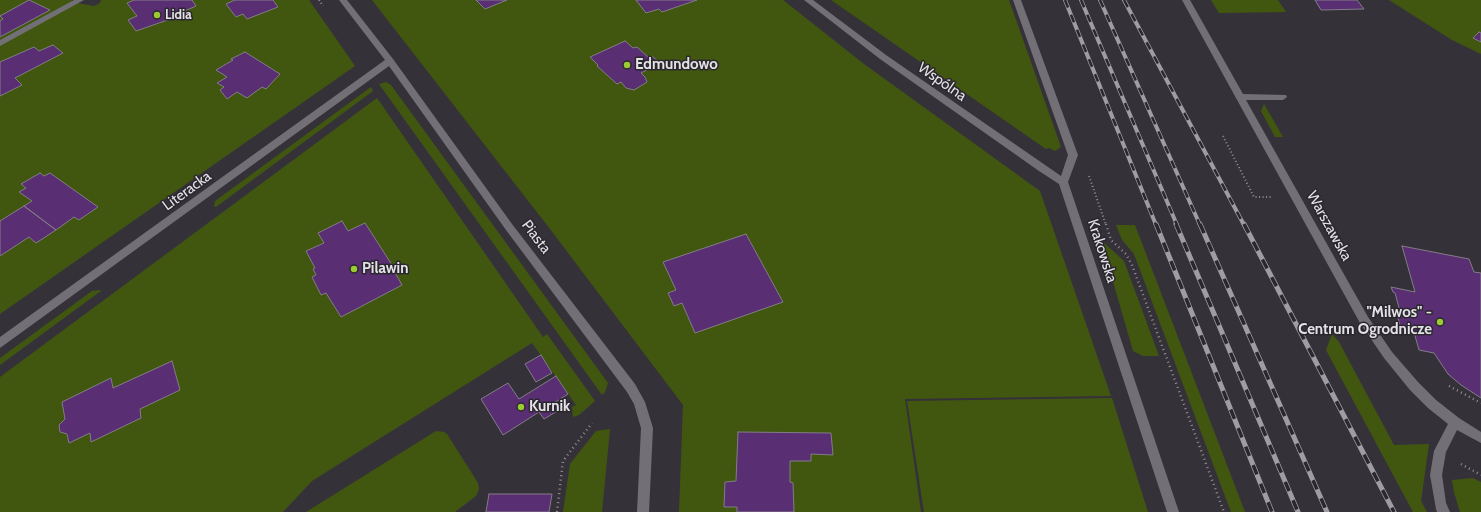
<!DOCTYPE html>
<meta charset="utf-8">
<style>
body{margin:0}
canvas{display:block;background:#353138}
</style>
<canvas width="1481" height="512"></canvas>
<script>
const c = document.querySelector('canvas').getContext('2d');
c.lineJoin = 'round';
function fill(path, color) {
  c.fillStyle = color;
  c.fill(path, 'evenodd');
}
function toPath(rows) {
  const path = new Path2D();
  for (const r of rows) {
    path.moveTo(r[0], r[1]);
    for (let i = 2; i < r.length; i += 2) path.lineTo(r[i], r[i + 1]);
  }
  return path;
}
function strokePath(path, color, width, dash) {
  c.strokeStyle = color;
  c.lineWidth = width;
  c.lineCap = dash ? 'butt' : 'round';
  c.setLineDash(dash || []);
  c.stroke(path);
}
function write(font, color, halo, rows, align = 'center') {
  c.font = font + ' Cabin,sans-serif';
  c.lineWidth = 3;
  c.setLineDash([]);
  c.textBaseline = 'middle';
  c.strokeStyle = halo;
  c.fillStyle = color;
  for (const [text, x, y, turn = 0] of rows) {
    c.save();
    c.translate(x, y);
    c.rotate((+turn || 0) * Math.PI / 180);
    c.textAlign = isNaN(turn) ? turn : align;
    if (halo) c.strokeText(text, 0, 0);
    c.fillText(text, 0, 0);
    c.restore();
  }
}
fill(toPath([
 [0,0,72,0,72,2,94,6,100,3,101,0,309,0,355,66,0,314],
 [372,0,783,0,864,64,1040,191,1111,396,905,399,921,512,679,512,683,405,550,229],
 [831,0,1009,0,1061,147,1055,151,1049,148,1046,149],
 [1211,0,1278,0,1286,12,1219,13],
 [1389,0,1481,0,1481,54,1452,40],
 [386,82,391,85,608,383,605,392,602,395,379,84],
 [371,87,373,91,216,207,214,206,215,201],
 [377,98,543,337,547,334,595,401,579,415,573,417,572,407,576,405,532,343,312,481,283,512,0,512,0,377],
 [1264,104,1283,137,1275,137,1261,111],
 [1116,225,1135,225,1245,512,1231,512,1134,254,1122,240],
 [1101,240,1124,261,1159,356,1143,356,1133,351],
 [100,290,101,291,0,365,0,358,92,291],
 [1332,334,1339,342,1394,445,1429,444,1421,501,1427,512,1413,512,1326,350],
 [1112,398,1148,512,924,512,907,401],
 [610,429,602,512,563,512,570,464,596,431],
 [436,431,444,432,447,434,478,483,479,489,476,496,455,512,306,512],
 [1473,478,1481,482,1481,512,1460,512,1454,492,1452,480]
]), '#415710');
const building = toPath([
 [29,0,50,10,0,37,0,21,3,19,0,16,29,0],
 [134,0,192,0,196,6,178,14,179,16,136,31,128,20,137,16,127,3,134,0],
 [235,0,273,0,278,7,247,19,243,14,236,17,226,4,235,0],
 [476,0,507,0,485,9,476,0],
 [636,0,697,0,662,12,659,9,646,13,636,0],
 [1315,0,1357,0,1364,9,1321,10,1315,0],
 [1479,32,1481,33,1481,42,1473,38,1479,32],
 [625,41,633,48,637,47,648,57,652,56,660,63,641,73,645,77,647,82,634,90,626,88,621,82,617,84,597,66,598,65,590,57,625,41],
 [53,45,63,53,15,78,22,85,0,96,0,62,34,47,39,51,53,45],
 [245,52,280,74,266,89,262,87,247,98,237,92,227,99,220,90,224,87,217,83,227,77,216,70,233,60,231,59,245,52],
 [40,173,44,176,50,173,98,207,79,220,74,217,56,230,24,206,32,201,19,192,26,188,21,184,40,173],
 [24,206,56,230,36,243,29,237,0,256,0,221,24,206],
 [342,221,348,231,365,223,394,268,393,269,402,285,341,317,326,293,321,295,312,277,316,275,313,269,315,268,306,251,324,243,318,233,342,221],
 [746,234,783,302,695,333,682,303,674,306,668,293,676,290,663,262,746,234],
 [1402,246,1469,259,1474,272,1481,273,1481,398,1461,385,1448,374,1434,353,1419,350,1414,332,1401,329,1397,314,1401,315,1395,293,1393,292,1391,287,1415,292,1402,246],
 [541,355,552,373,536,382,525,364,541,355],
 [172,361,180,390,140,409,141,418,91,442,90,433,69,443,67,434,60,432,59,425,65,419,62,402,111,378,113,388,172,361],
 [556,376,568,394,554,403,559,410,544,419,539,412,503,435,481,399,508,383,519,399,556,376],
 [738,432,831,433,833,455,811,454,811,461,790,461,790,482,793,483,794,512,737,512,737,507,724,507,725,482,736,481,738,432],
 [489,494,552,494,549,512,486,512,489,494]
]);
fill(building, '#592e73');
strokePath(building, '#827d86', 1);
strokePath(toPath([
 [319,0,323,6],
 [1223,136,1254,197,1272,197],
 [1089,176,1106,225]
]), '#918e94', 2, [1, 2.5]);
strokePath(toPath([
 [1106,224,1111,240,1126,254,1132,265,1224,512],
 [1449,386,1481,403],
 [1461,464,1481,475],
 [557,512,563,461,592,423]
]), '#918e94', 2.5, [1, 3.5]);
fill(toPath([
 [74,0,84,0,0,46,0,40,74,0],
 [339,0,347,0,393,59,512,224,635,384,645,402,653,428,649,512,637,512,641,428,634,404,627,392,506,230,389,66,0,348,0,337,385,60,339,0],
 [804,0,813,0,886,55,1061,176,1068,155,1013,0,1021,0,1078,155,1068,182,1179,512,1167,512,1059,184,1039,171,880,59,804,0],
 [1182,0,1190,0,1243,94,1286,95,1287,97,1283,100,1246,100,1368,317,1392,352,1418,382,1436,400,1459,418,1481,432,1481,443,1457,430,1446,452,1442,475,1446,503,1450,512,1437,512,1436,509,1430,475,1434,451,1448,424,1428,408,1410,390,1384,358,1360,323,1182,0]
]), '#736f77');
const railFar1 = toPath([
 [1065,0,1156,225],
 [1081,0,1177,225],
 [1100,0,1200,225],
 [1124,0,1244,225]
]);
const rail = toPath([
 [1156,224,1272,512],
 [1176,224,1298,512],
 [1200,224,1327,512],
 [1244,224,1394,512]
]);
strokePath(railFar1, '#9f9ca2', 4);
strokePath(rail, '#9f9ca2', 5);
strokePath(railFar1, '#2b272e', 2.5, [8]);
strokePath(rail, '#2b272e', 3.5, [10]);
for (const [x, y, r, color] of [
 [157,15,4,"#9bcb33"],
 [627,65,4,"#9bcb33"],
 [354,269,4,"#9bcb33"],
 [1440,322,4,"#9bcb33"],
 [521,407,4,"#9bcb33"]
]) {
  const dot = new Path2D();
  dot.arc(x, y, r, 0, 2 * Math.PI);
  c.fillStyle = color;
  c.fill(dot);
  strokePath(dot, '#2b272e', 1.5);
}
write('bold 13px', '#e4e2e6', '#2b272e', [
 ["Lidia",165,15]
], 'left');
write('bold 15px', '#e4e2e6', '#2b272e', [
 ["Edmundowo",635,65],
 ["Pilawin",362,269],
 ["\"Milwos\" -",1432,313,"right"],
 ["Centrum Ogrodnicze",1432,330,"right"],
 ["Kurnik",529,407]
], 'left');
write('15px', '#e4e2e6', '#2b272e', [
 ["Wspólna",942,82,35],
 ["Literacka",187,191,-36],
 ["Warszawska",1329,226,61],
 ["Piasta",536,237,53],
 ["Krakowska",1102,251,72]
]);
</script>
